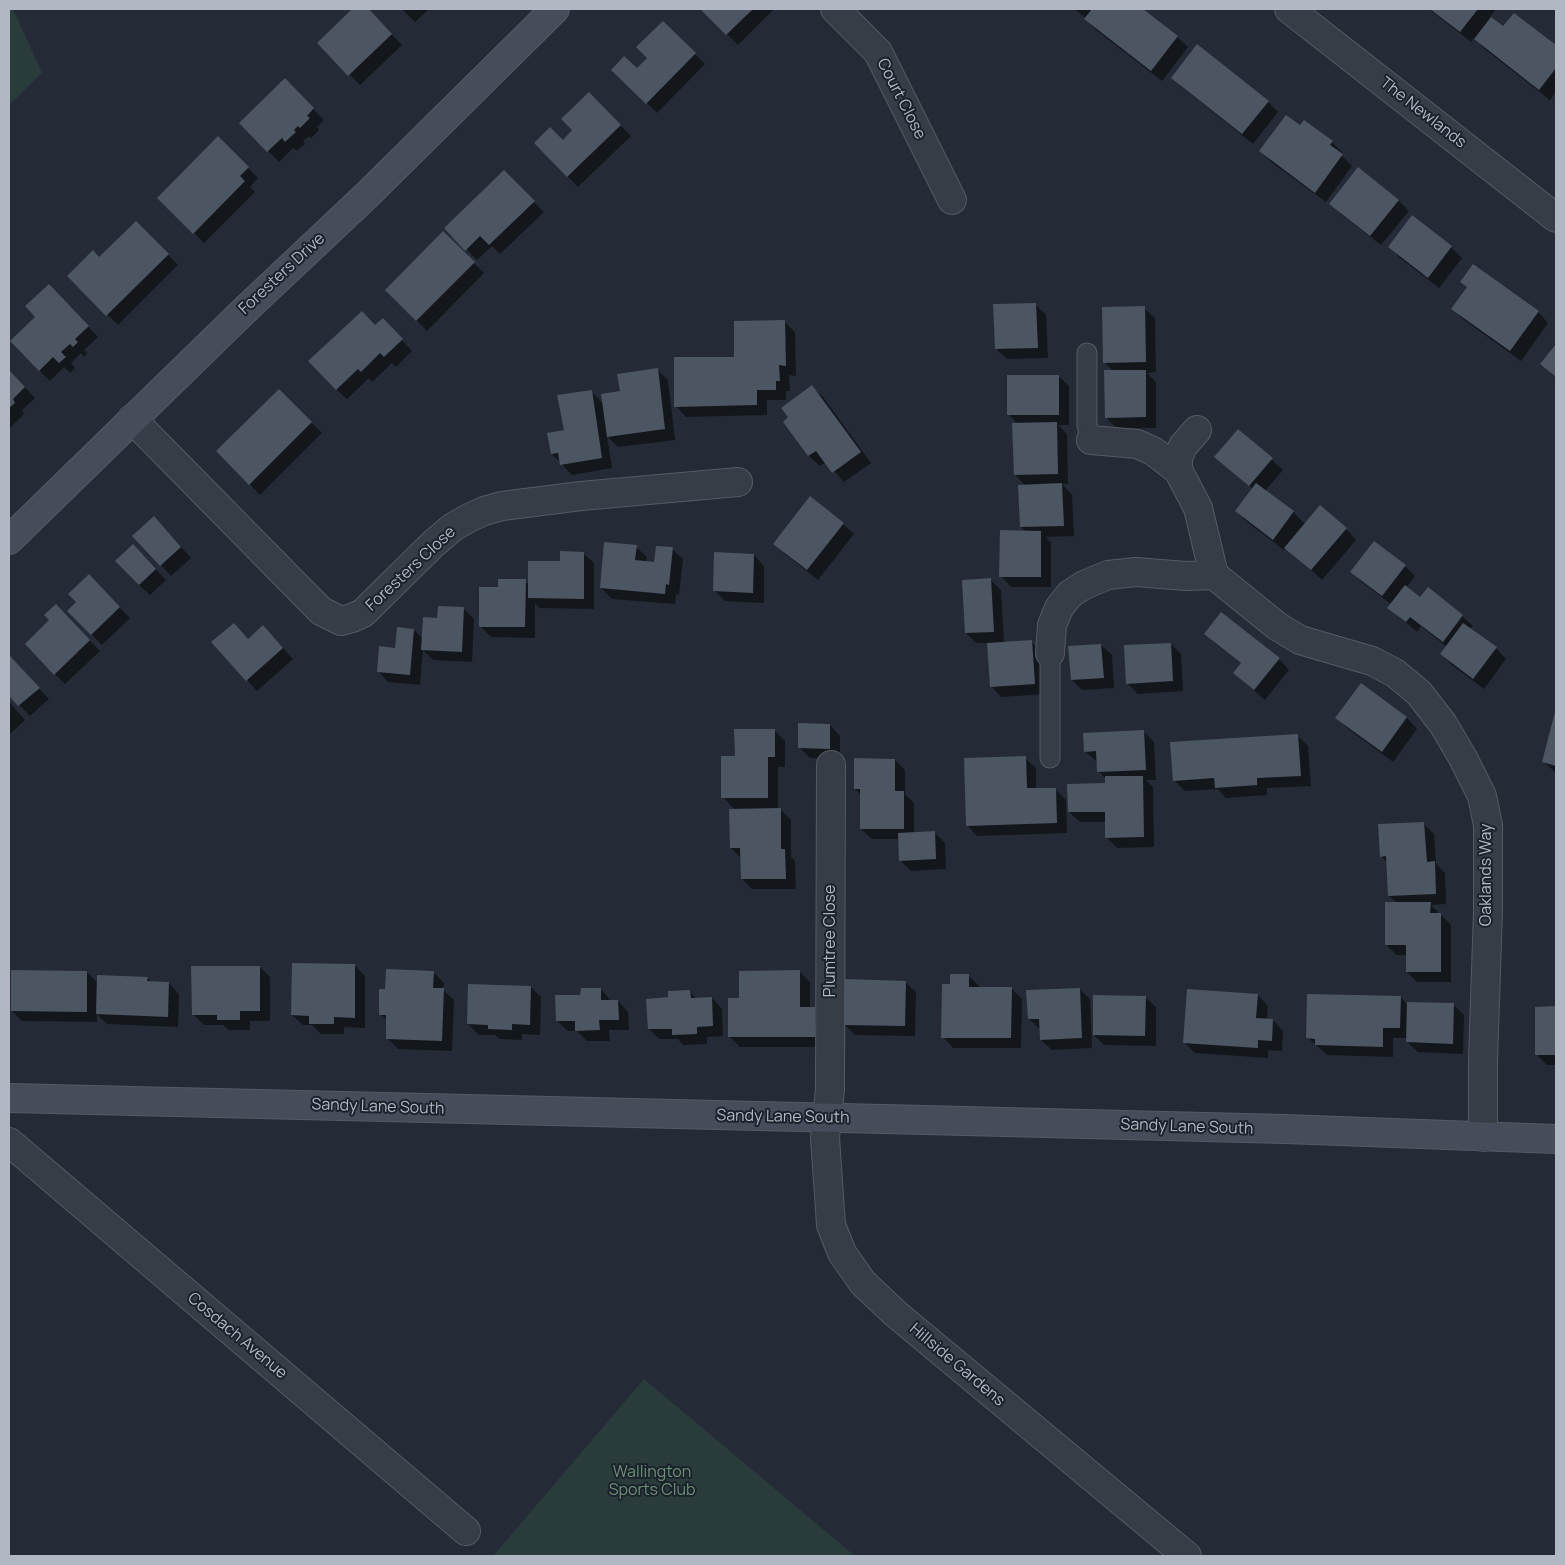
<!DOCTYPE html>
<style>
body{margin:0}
#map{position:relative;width:1565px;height:1565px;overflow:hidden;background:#242b36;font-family:Manrope,sans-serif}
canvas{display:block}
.frame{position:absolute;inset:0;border:10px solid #b2b8c3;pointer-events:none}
</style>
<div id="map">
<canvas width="1565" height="1565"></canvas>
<div class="frame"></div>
</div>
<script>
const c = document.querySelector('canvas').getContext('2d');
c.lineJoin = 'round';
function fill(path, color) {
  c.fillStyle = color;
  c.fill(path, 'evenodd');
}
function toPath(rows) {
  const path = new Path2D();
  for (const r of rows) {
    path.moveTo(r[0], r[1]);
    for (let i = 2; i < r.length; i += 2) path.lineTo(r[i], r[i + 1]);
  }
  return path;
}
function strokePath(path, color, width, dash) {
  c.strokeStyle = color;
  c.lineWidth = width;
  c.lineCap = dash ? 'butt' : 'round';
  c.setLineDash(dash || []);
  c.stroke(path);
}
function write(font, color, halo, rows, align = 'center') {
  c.font = font + ' Manrope,sans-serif';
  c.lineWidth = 4;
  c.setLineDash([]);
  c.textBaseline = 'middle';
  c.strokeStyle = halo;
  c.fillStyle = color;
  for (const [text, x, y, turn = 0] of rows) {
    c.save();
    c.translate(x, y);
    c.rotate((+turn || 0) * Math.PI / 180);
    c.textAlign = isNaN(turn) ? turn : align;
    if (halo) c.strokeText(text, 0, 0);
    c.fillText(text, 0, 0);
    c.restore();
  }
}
fill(toPath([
 [9,9,13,9,42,73,9,105],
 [644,1379,855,1556,493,1556]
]), '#2a3b3b');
fill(toPath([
 [354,9,367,9,402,45,360,85,319,43],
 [402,9,429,9,415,22],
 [702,9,774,9,738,45],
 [1074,9,1141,9,1177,37,1188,47,1162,81,1096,30,1085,19,1086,18],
 [1429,9,1496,9,1490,17,1503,28,1514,14,1556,47,1556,92,1550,100,1486,50,1474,38,1471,42],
 [663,22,705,64,657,113,613,70,637,70,649,58],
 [1173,78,1268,102,1278,112,1253,144,1183,88],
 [285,80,324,120,317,127,319,130,311,138,309,136,303,141,305,144,297,151,293,148,279,162,241,123],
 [589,94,631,136,578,187,535,143,563,141,574,130],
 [1304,121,1332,142,1343,153,1341,155,1352,166,1326,202,1271,162,1260,151,1300,127],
 [218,138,258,178,250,187,255,192,204,243,159,198],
 [504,172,544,212,500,254,492,246,477,260,446,228],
 [1398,200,1409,211,1381,245,1341,214,1331,204],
 [1412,217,1451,247,1462,258,1439,288,1400,258,1390,247],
 [136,222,178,265,118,325,69,276,100,259],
 [443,232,484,273,427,331,386,290],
 [1461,282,1538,312,1548,323,1521,361,1463,319,1453,309,1468,288],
 [59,296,98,337,84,350,87,353,84,357,81,353,71,363,75,368,70,373,64,367,50,381,39,370],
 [1035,304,1046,315,1048,358,1007,359,996,349],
 [1144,308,1155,318,1156,372,1147,373,1156,382,1156,428,1116,428,1106,417,1113,371,1105,363],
 [383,320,412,351,396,367,392,363,372,382,369,378,347,399,336,389,376,327],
 [785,322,795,332,796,376,789,375,790,391,786,391,786,400,767,400,767,415,686,417,676,406,736,358],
 [1556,346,1556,378,1542,364],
 [657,370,668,380,675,440,618,447,607,436,612,468,572,475,552,454,591,391,603,404],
 [9,371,35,398,22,410,24,414,9,429],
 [1058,376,1069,386,1069,425,1058,425,1067,434,1068,484,1062,484,1072,495,1074,536,1046,537,1051,543,1051,587,1011,587,1001,576,1026,532,1021,527,1026,486,1015,475,1018,424,1008,414],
 [812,387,823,397,871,463,844,482,826,462,820,466,809,456,784,422,790,418],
 [279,390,322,433,260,495,218,451],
 [1239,430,1283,470,1265,491,1293,512,1305,524,1346,529,1356,540,1322,580,1286,547,1284,550,1247,522,1236,511,1253,489,1227,467],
 [843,524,854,534,818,580,785,554,775,544],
 [164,528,191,558,171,576,134,536],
 [636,547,647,557,646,562,655,563,672,549,683,559,679,595,676,594,675,604,612,599,601,588],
 [583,553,594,563,594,609,540,608,535,604,535,638,491,637,480,626,499,588,525,581,529,585,561,562],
 [754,555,764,566,764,603,725,601,715,591],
 [143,556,166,580,150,595,139,585],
 [1405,566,1415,576,1406,588,1421,599,1462,616,1473,626,1470,629,1496,648,1506,659,1484,689,1452,665,1441,654,1447,647,1421,626,1417,632,1389,608,1392,605,1362,582,1351,572],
 [89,576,130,618,102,645,69,611,78,602],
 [991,580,1001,590,1004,643,1031,642,1042,652,1045,694,1001,697,991,686,988,643,976,643,966,633],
 [56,606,100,651,65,684,55,674],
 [464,609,474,619,472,662,433,660,423,650,420,685,388,682,378,671,414,630,423,639,438,620],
 [263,627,293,659,257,691,213,642,249,640],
 [1206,634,1279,659,1289,670,1265,700,1234,673,1242,664,1216,644],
 [1171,644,1181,654,1183,691,1138,694,1127,683],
 [1101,645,1112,655,1114,688,1082,690,1072,680],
 [10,658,49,699,30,716,9,694,9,659],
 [1361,685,1407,718,1417,729,1393,762,1347,728,1337,717],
 [9,702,25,720,9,735],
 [1556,712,1556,773,1544,762],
 [830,725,840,736,840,759,810,758,799,747],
 [774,730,785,741,785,767,778,767,778,809,780,809,791,820,791,857,795,861,796,889,752,889,742,879,742,859,731,848,735,810,723,797,736,757],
 [1144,732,1154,742,1156,780,1146,780,1153,787,1154,847,1117,848,1107,838,1106,822,1080,822,1069,812,1106,784,1106,779,1098,771,1097,762,1085,751],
 [1298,736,1308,746,1311,786,1267,788,1267,795,1226,798,1218,789,1185,791,1174,780],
 [1025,758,1036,768,1036,789,1055,789,1066,800,1067,833,977,836,967,825],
 [895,760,905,770,905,794,914,803,914,833,934,832,945,843,946,869,911,871,900,860,899,839,872,839,861,829,861,795,855,789],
 [1424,824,1434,834,1436,864,1445,873,1446,904,1431,905,1451,925,1451,982,1417,982,1407,972,1407,955,1397,955,1386,945,1397,903,1389,896,1387,862,1381,856],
 [354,965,365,976,365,1028,344,1027,344,1034,321,1034,312,1025,303,1025,292,1015],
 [260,967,270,977,270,1021,250,1021,250,1030,229,1030,223,1025,204,1025,193,1014],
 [799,971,810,982,810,1008,814,1008,825,1019,825,1047,740,1047,729,1036,740,999],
 [87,972,98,983,147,978,152,982,169,983,179,994,178,1027,107,1024,97,1014,97,1022,22,1021,12,1011],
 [433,972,444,983,443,990,454,1000,452,1051,398,1049,387,1038,388,1021,380,1014,386,991],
 [968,975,979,986,979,988,1011,988,1022,999,1021,1048,953,1048,943,1037,952,985],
 [905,982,916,992,915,1036,855,1035,844,1024],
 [531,987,541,997,540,1035,522,1034,522,1040,499,1039,495,1035,479,1035,468,1024],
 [601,989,611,1001,618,1001,628,1012,629,1030,609,1030,610,1041,587,1041,577,1031,568,1031,557,1021,582,996],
 [1079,989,1090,999,1092,1048,1052,1050,1041,1040,1040,1029,1029,1019],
 [690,992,697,999,712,998,722,1009,723,1036,707,1037,707,1044,683,1045,678,1039,659,1039,649,1029,670,999],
 [1258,995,1268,1006,1267,1020,1273,1020,1283,1031,1282,1051,1268,1050,1268,1058,1195,1053,1184,1042],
 [1145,997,1156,1007,1156,1046,1104,1045,1094,1035],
 [1401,997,1408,1005,1454,1005,1464,1015,1463,1054,1418,1052,1407,1042,1408,1038,1393,1038,1393,1057,1327,1055,1307,1037],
 [1536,1008,1556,1008,1556,1065,1547,1065,1536,1054]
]), '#0007');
fill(toPath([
 [352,9,369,9,392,34,348,76,317,43],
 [700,9,753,9,726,35],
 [1092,9,1143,9,1178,36,1151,71,1084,19],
 [1430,9,1478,9,1460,32],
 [1514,13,1556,45,1556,68,1539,90,1474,39,1491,17,1503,26],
 [663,21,696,53,646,104,611,70,624,56,637,68,647,58,636,47],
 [1197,44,1269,101,1242,134,1171,78],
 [285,78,314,108,307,116,310,118,300,128,298,126,294,130,296,132,285,142,282,138,267,152,239,123],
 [589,92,621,125,567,177,534,143,550,127,563,140,572,130,561,119],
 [1286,115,1300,125,1304,120,1333,141,1330,145,1343,154,1315,193,1259,151],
 [218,136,249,167,240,176,245,181,193,234,157,198],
 [1358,167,1399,200,1370,236,1329,204],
 [504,170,535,201,489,245,480,236,465,251,444,228],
 [1412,215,1452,246,1428,278,1388,247],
 [136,221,169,254,106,316,67,276,93,250,99,257],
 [443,231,475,262,416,321,385,290],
 [1473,264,1539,311,1510,351,1451,309,1467,287,1460,282],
 [49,284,89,326,75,339,78,342,73,347,70,344,61,352,66,357,59,363,53,357,39,371,10,341,35,317,25,306],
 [1036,303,1038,348,995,349,993,304],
 [1145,306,1146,362,1103,363,1102,307],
 [362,311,375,325,383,318,403,339,384,357,380,353,361,372,358,369,336,390,308,361],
 [785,320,786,366,779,365,780,381,776,381,776,390,757,390,757,405,674,407,674,357,734,357,734,321],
 [1556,344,1556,377,1540,364],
 [658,368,665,429,607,437,601,394,620,391,617,374],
 [9,370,25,387,13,399,15,403,9,408],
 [1104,370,1146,370,1146,417,1105,418],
 [1007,375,1059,375,1059,415,1007,415],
 [812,385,861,452,832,473,816,451,808,456,783,422,788,417,781,408],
 [279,389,312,422,249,485,216,451],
 [592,390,602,458,560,465,558,453,551,454,547,433,564,430,557,395],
 [1057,422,1058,474,1014,475,1012,423],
 [1238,429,1273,458,1249,486,1214,457],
 [1062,483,1064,526,1020,527,1018,485],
 [1256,483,1294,511,1273,540,1235,511],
 [810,496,844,523,807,570,773,544],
 [1320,505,1347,528,1311,570,1284,548],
 [154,516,181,547,160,566,132,536],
 [1000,530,1041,531,1041,577,999,577],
 [1374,541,1406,565,1382,596,1350,572],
 [604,542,637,545,635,560,654,562,656,546,673,547,669,585,666,584,665,594,600,588],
 [133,544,156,569,139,585,115,561],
 [560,551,584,552,584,599,528,598,528,561,560,561],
 [714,552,754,554,753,593,713,591],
 [89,574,120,607,91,635,67,611,76,602,68,594],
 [991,578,994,632,965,633,962,580],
 [498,579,526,579,525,627,479,627,479,587,498,587],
 [1405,585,1420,597,1428,587,1463,615,1443,642,1410,617,1406,622,1387,608],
 [56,604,90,640,54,675,25,644,49,620,44,615],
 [438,606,464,607,462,652,421,650,423,617,437,618],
 [1221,612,1280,658,1254,690,1233,673,1241,663,1204,634],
 [234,623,248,639,263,625,283,648,246,681,211,642],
 [1463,623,1497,647,1473,679,1440,654],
 [397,627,414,629,410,675,377,672,379,646,395,648],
 [1032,640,1035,684,990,687,987,643],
 [1171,643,1173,681,1126,684,1124,645],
 [1101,644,1104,678,1071,680,1068,646],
 [10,656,40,688,18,706,9,696,9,658],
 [1361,683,1407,717,1382,752,1335,718],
 [1556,708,1556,766,1542,762],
 [798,723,830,724,830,749,798,748],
 [734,729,775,729,775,757,768,757,768,798,721,798,721,756,735,756],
 [1144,730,1146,770,1097,772,1096,751,1084,752,1083,733],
 [1298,734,1301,776,1257,778,1257,785,1215,788,1214,778,1173,781,1170,742],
 [1026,756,1027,788,1056,788,1057,823,966,826,964,758],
 [854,758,895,759,895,791,904,791,904,829,860,829,860,789,854,789],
 [1105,776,1143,776,1144,837,1105,838,1105,812,1068,812,1067,784,1105,783],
 [781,808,781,849,785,849,786,879,741,879,740,848,730,848,729,809],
 [1424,822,1427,862,1435,861,1436,894,1388,896,1386,856,1380,857,1378,824],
 [935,831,936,859,899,861,898,833],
 [1385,902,1431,902,1430,913,1441,913,1441,972,1406,972,1406,945,1385,945],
 [292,963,355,964,355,1018,334,1017,334,1024,309,1024,309,1016,291,1015],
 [191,966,260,966,260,1011,240,1011,240,1020,217,1020,217,1015,192,1015],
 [386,969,434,971,433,988,444,988,442,1041,386,1039,386,1015,379,1015,379,989,385,989],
 [11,970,87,971,87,1012,11,1011],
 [800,970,800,1007,815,1007,815,1037,728,1037,728,998,739,998,739,971],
 [950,974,969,974,969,987,1012,987,1011,1038,941,1038,942,984,950,984],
 [97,975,148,977,147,981,169,982,168,1017,96,1014],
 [844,979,906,981,905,1026,843,1025],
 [468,984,531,986,530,1025,512,1024,512,1030,488,1029,488,1025,467,1024],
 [581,988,601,988,601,1000,618,1000,619,1020,599,1020,600,1030,575,1031,575,1021,556,1021,555,995,580,995],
 [1080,988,1082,1038,1040,1040,1039,1019,1028,1019,1026,990],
 [1187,989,1258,994,1256,1018,1273,1019,1272,1041,1258,1040,1258,1048,1183,1043],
 [690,990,691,998,712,997,713,1026,697,1027,697,1034,672,1035,672,1029,648,1029,646,999,668,997,668,991],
 [1307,994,1401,996,1400,1028,1383,1028,1383,1047,1315,1045,1315,1039,1306,1038],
 [1093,995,1146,996,1145,1036,1093,1035],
 [1407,1002,1454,1003,1453,1044,1406,1042],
 [1556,1006,1556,1055,1535,1055,1535,1007]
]), '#4c5562');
const lane = toPath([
 [1087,353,1087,425,1091,440],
 [1050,758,1050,653]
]);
const street = toPath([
 [835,9,878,52,952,200],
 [1289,9,1556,218],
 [132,419,321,611,341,621,352,618,363,613,433,544,453,527,469,518,484,511,502,506,581,496,738,482],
 [1091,440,1137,444,1153,451,1178,470,1198,508,1214,575],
 [1178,470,1178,458,1183,446,1197,430],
 [1050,653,1052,625,1059,608,1070,594,1084,585,1108,575,1136,572,1186,576,1214,575,1277,626,1300,640,1372,661,1395,673,1419,693,1443,724,1463,758,1482,796,1488,825,1488,911,1483,1060,1483,1137],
 [831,765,830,1089,825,1138,831,1225,842,1253,863,1283,896,1314,1187,1556],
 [9,1142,466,1531]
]);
const secondary = toPath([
 [9,540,246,309,366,196,555,9],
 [9,1098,925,1120,1285,1129,1556,1139]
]);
strokePath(lane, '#555b65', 21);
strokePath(street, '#555b65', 30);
strokePath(secondary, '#555b65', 30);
strokePath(lane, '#373d47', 19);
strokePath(street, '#373d47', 28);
strokePath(secondary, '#464c59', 28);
write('16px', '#b2b8c3', '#1c222c', [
 ["Court Close",901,99,63],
 ["The Newlands",1423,113,38],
 ["Foresters Drive",282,274,-43],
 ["Foresters Close",411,569,-43],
 ["Oaklands Way",1487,875,-90],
 ["Plumtree Close",831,941,-90],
 ["Sandy Lane South",378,1107,2],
 ["Sandy Lane South",783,1117,1],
 ["Sandy Lane South",1187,1127,2],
 ["Cosdach Avenue",237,1336,40],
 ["Hillside Gardens",957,1365,40]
]);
write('16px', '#6c9176', '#1c222c', [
 ["Wallington",652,1473],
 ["Sports Club",652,1491]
]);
</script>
